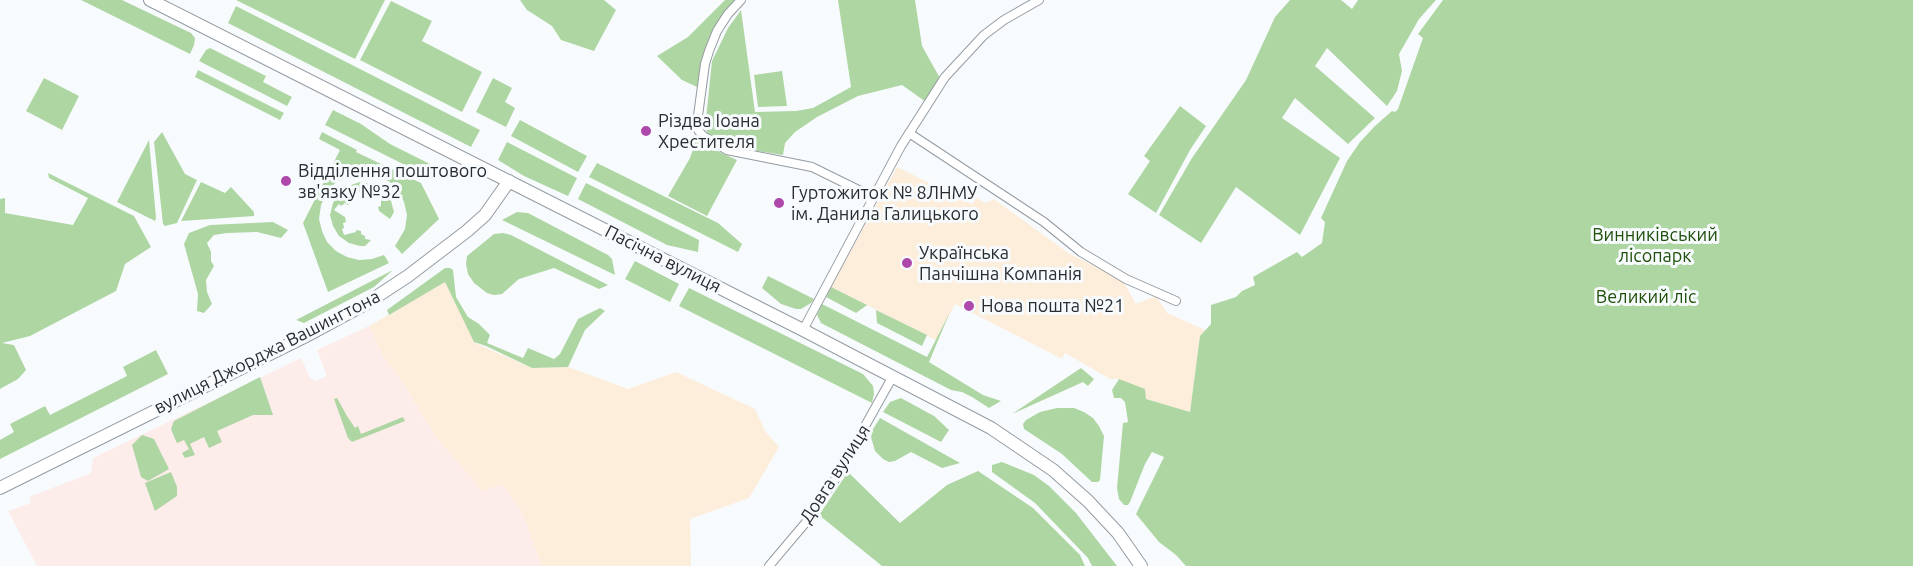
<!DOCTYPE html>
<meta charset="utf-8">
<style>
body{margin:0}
canvas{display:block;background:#f8fbfe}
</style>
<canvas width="1913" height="566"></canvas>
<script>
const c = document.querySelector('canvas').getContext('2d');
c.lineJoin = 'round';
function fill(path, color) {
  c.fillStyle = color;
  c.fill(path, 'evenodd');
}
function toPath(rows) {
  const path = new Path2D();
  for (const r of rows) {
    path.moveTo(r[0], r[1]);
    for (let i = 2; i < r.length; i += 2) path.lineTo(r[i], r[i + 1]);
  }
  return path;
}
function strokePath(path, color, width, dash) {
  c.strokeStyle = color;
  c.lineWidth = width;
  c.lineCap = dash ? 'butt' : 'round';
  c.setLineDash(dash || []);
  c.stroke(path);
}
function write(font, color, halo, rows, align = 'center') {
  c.font = font + ' Ubuntu,sans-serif';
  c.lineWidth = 6;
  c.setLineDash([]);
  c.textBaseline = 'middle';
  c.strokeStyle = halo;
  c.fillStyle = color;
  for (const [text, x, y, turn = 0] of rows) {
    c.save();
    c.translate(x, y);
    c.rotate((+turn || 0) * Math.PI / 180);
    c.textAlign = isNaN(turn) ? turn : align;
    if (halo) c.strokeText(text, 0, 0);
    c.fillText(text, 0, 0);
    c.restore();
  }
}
fill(toPath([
 [369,326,383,356,403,383,436,437,483,490,502,484,521,510,542,566,37,566,8,511,31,503,29,497,91,473,93,458,301,358,310,378,316,381,327,376,317,350]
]), '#fcecea');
fill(toPath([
 [897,167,972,204,976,198,986,203,994,199,1067,252,1123,281,1136,304,1156,296,1167,313,1205,330,1200,336,1190,412,1146,399,1119,379,1110,379,1065,353,1062,359,955,304,936,340,831,287],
 [445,282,475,343,532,368,568,367,628,389,676,372,755,409,765,431,779,447,749,498,690,519,691,566,542,566,521,510,502,484,483,491,436,437,403,383,383,356,369,326]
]), '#fdeedb');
fill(toPath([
 [81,0,122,0,191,33,195,38,194,45,190,54],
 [236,0,385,0,355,59],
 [520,0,604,0,616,10,594,51,561,40,552,26,527,10],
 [725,0,735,0,724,12,713,30,701,66,697,87,682,80,657,56,688,37],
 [838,0,915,0,922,46,941,80,926,102,902,85,858,96,817,117,795,132,785,143,783,155,727,146,708,134,705,128,712,61,728,28,741,10,755,112,796,111,813,108,851,87],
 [1290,0,1341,0,1352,9,1358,0,1436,0,1419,19,1399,54,1402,71,1397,91,1387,106,1327,48,1315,66,1375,118,1348,144,1295,98,1282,118,1340,158,1300,235,1236,187,1201,243,1159,215,1192,158,1246,80,1275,17],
 [1443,0,1913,0,1913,566,1186,566,1176,555,1159,542,1136,514,1164,457,1152,452,1145,464,1130,502,1128,505,1124,505,1119,499,1117,488,1123,423,1128,422,1125,402,1121,398,1114,398,1112,390,1119,379,1145,389,1146,399,1190,412,1200,336,1211,324,1211,305,1236,297,1242,291,1255,285,1253,277,1297,252,1302,257,1322,243,1325,222,1321,218,1347,161,1360,142,1375,126,1392,111,1395,112,1398,109,1423,38,1418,34],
 [391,1,432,21,422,41,482,72,462,112,360,60],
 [236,6,480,130,471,147,228,23],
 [210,48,266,76,263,82,292,97,287,106,199,61,206,50],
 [198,70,284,113,280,120,195,77],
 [782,71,787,106,758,107,754,75],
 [44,78,79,96,62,130,26,111],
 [493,78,512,88,505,102,515,108,506,127,476,112],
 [1180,106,1206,126,1190,150,1156,213,1128,194,1150,161,1144,156],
 [333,110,361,124,390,144,436,167,434,174,431,178,325,125],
 [520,120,587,156,578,172,511,136],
 [162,132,185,174,197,180,177,223,165,226,163,224,154,142],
 [322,132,357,150,356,152,421,183,439,219,402,254,395,246,405,229,407,215,404,202,399,191,390,182,378,175,368,173,347,176,337,181,327,192,321,205,319,219,322,231,327,242,336,251,347,257,359,260,372,259,384,255,389,263,328,292,303,223,340,150,319,139],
 [149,140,156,218,155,221,117,202],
 [696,141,737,160,707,216,668,196,690,158],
 [507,142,577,178,568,196,524,176,498,160],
 [597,163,718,223,742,244,738,252,589,177],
 [48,173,134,216,151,247,125,264,116,291,30,336,2,343,14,345,26,370,18,379,0,389,0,199,5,198,5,213,73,225,88,198,49,178],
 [201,182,225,193,231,187,254,212,254,216,181,221],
 [360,182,371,184,382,189,390,197,394,212,390,219,379,211,378,207,381,206,381,201,382,200,381,194,368,197,367,199,363,198,364,194,359,192,359,190,352,189,350,199,351,202,348,205,345,203,341,206,339,204,334,210,345,217,346,222,343,223,344,228,342,229,344,235,356,232,356,230,361,231,361,234,365,236,365,239,371,240,365,246,360,246,349,243,339,236,333,226,330,215,333,203,339,193,348,186],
 [586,183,699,240,698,252,667,245,578,199],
 [517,212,528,213,608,255,612,259,615,275,502,220],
 [273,222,288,230,281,238,257,232,227,233,214,235,207,243,211,252,211,261,214,266,206,280,207,292,212,304,204,313,197,311,198,294,184,244,189,233,210,225],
 [503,233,511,235,608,285,599,289,554,268,519,279,502,294,494,295,487,293,474,283,468,274,466,264,467,256,494,234],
 [635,261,679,284,670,302,625,279],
 [445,268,450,268,453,270,456,297,468,317,479,324,490,335,487,343,523,358,528,348,554,359,560,354,578,319,600,308,605,311,585,330,568,367,532,368,486,346,474,342,445,282,389,315,387,310],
 [393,270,374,287,304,323,296,320],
 [768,276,814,299,811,303,801,309,796,309,781,304,762,288],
 [831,287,867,305,856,313,826,297],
 [689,288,863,374,873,386,874,394,872,403,679,306],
 [822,304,927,357,950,312,929,362,983,395,1001,401,989,408,972,397,962,392,951,390,821,323,817,315],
 [876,310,927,335,922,346,877,323],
 [156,350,168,374,0,459,0,440,14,432,10,424,45,406,50,415,127,376,123,367],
 [1081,368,1094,379,1088,386,1083,382,1012,414],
 [260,377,273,415,253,415,217,431,222,442,209,448,204,437,190,444,195,455,185,458,182,453,189,449,184,440,177,443,175,439,171,429,174,421],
 [337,398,347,416,355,428,358,426,361,434,403,417,405,421,352,442,348,438,334,399],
 [901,398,934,416,949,430,941,442,883,412,890,402],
 [1057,408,1074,408,1084,412,1093,418,1099,426,1104,436,1100,480,1098,482,1092,482,1062,454,1024,429,1023,424,1026,420,1040,412],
 [880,418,960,463,942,468,911,452,895,461,889,462,883,459,875,451,871,437,873,429],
 [142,435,154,439,169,469,148,481,141,477,132,445],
 [1002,462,1034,475,1049,486,1076,513,1117,566,1092,566,1088,558,1035,503,992,472,992,465],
 [978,471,1033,508,1080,555,1085,566,882,566,819,515,848,472,900,523,947,485],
 [171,472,177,487,177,496,155,511,145,483]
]), '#aed6a3');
const minor = toPath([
 [741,0,728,14,717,31,709,51,705,64,697,123,698,130,703,136,727,150,812,167,873,197],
 [909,133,1044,222,1081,252,1126,279,1176,301],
 [803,330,901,146,945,77,984,35,1004,20,1039,0],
 [769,566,807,521,836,478,893,376]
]);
const secondary = toPath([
 [150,0,803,330,991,428,1053,470,1088,501,1118,533,1141,566],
 [0,488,304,337,367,303,408,276,467,231,485,215,509,181]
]);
strokePath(minor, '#949ba2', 10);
strokePath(secondary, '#949ba2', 14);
strokePath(minor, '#fff', 8);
strokePath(secondary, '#fff', 12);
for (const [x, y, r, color] of [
 [646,131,6,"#ae48ab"],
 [286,181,6,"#ae48ab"],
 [779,203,6,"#ae48ab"],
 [907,263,6,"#ae48ab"],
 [969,306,6,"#ae48ab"]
]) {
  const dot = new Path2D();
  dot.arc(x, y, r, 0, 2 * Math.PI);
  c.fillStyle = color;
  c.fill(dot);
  strokePath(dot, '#f8fbfe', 2);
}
write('18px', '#2a2d30', '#f8fbfe', [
 ["Різдва Іоана",658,121],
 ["Хрестителя",658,142],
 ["Відділення поштового",298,171],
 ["зв'язку №32",298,192],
 ["Гуртожиток № 8ЛНМУ",791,193],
 ["ім. Данила Галицького",791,214],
 ["Українська",919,253],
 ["Панчішна Компанія",919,274],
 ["Нова пошта №21",981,306]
], 'left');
write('18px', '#1e5009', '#f8fbfe', [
 ["Винниківський",1655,235],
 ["лісопарк",1655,256],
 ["Великий ліс",1646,297]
]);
write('18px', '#2a2d30', '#f8fbfe', [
 ["Пасічна вулиця",663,259,27],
 ["вулиця Джорджа Вашингтона",267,352,-27],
 ["Довга вулиця",835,474,-57]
]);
</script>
